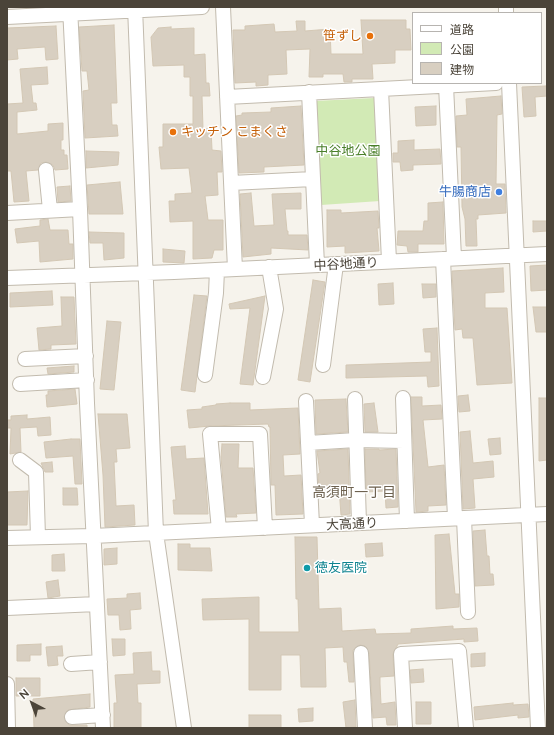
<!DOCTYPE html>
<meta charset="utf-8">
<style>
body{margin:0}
#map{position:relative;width:554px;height:735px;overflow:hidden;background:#f6f3ec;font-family:Lato,"Noto Sans JP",sans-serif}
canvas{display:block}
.frame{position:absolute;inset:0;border:8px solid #4b4439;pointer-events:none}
.legend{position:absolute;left:412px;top:12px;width:130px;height:72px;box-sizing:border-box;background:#fff;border:1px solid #b7b4b0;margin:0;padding:5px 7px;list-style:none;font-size:12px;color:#4b4439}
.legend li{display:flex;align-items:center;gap:8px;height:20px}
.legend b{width:20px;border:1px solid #b7b4b0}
.north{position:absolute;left:12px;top:683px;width:40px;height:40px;-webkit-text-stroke:3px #fff;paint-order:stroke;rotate:319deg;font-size:11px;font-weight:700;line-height:16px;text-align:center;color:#4b4439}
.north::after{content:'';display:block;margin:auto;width:14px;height:18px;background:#4b4439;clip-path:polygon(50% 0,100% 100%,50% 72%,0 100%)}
</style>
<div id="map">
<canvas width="554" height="735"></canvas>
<div class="frame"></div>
<ul class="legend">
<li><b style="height:5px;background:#fff"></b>道路</li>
<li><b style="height:11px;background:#d2eab5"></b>公園</li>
<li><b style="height:11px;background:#d8cfc1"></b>建物</li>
</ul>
<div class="north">N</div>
</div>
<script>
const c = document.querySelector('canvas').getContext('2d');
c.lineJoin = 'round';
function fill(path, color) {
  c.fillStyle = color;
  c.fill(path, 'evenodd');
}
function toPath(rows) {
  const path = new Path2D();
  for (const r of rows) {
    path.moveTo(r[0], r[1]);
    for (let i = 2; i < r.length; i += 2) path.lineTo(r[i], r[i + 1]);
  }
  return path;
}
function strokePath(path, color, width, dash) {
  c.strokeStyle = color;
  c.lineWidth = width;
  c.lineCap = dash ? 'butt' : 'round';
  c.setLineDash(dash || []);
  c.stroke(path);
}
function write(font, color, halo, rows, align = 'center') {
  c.font = font + ' Lato,"Noto Sans JP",sans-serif';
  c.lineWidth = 3;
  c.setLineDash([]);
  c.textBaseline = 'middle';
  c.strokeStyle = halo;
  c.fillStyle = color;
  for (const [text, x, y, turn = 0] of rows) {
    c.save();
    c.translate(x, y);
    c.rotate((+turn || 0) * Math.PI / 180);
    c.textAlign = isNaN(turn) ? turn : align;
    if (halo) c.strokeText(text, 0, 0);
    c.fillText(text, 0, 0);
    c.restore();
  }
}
fill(toPath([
 [374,98,380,201,321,205,315,101]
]), '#d2eab5');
const building = toPath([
 [361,20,406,20,406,29,410,29,411,50,395,50,395,63,372,64,373,79,352,79,352,82,344,82,343,74,323,74,323,77,309,77,310,49,286,50,287,74,268,75,268,85,256,86,256,82,235,83,233,30,245,30,245,26,274,24,275,32,297,31,296,21,305,21,305,31,330,29,331,54,363,54,361,20],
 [114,25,117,103,111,103,112,125,117,125,118,136,85,138,83,91,89,90,87,71,82,71,79,27,114,25],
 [56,26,58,59,46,60,45,47,17,49,18,59,7,60,7,28,56,26],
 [171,27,171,29,194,28,194,55,205,54,206,83,209,83,210,96,202,96,203,129,211,128,212,150,221,151,222,172,217,172,218,195,205,196,208,220,223,220,223,250,214,250,212,258,193,259,193,221,170,222,169,201,175,201,175,194,192,193,189,168,161,169,159,147,163,147,163,124,193,124,193,96,190,96,190,77,184,77,184,65,153,66,151,37,158,28,171,27],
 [47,67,48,84,31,85,33,103,36,103,37,110,17,112,17,134,48,131,48,124,63,123,63,140,61,140,61,150,64,150,64,155,67,155,68,169,55,170,53,165,46,162,41,163,38,170,26,171,29,201,14,202,11,171,7,171,7,104,23,103,20,69,47,67],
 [546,86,547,96,535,97,536,116,524,117,522,87,546,86],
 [501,96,502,114,497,115,496,184,505,184,506,213,478,215,478,219,476,219,477,246,466,246,465,219,462,207,461,147,457,147,456,116,467,115,466,99,501,96],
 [301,106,304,165,264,167,264,172,239,173,236,116,242,115,242,113,271,112,271,108,301,106],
 [436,106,436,125,416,126,415,107,436,106],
 [414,140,414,150,440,149,441,164,413,165,413,170,401,171,400,162,393,162,393,153,398,153,398,141,414,140],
 [86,151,119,152,118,165,86,168,86,151],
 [120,182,123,214,89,214,87,185,120,182],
 [70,186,71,201,58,202,57,187,70,186],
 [251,193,254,226,274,225,272,194,301,193,301,209,285,209,287,231,288,231,288,235,307,235,308,250,271,248,271,254,243,257,240,194,251,193],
 [443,202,444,244,418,244,418,252,408,252,407,246,397,245,398,231,423,231,424,221,428,221,428,203,443,202],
 [327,210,341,210,341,213,378,211,379,228,377,228,379,251,345,253,345,246,327,247,327,210],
 [48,219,50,230,68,230,69,244,73,244,73,259,40,262,39,241,17,243,15,229,40,226,40,220,48,219],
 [533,221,547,221,547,231,533,232,533,221],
 [89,232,124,233,124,258,104,260,103,243,90,243,89,232],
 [163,249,185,251,184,263,163,262,163,249],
 [547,265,547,290,531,291,530,266,547,265],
 [503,268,504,292,485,293,485,308,507,308,512,383,477,385,473,338,463,338,462,329,455,330,452,271,503,268],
 [313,280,325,282,310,382,298,380,313,280],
 [393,283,394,304,379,305,378,284,393,283],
 [422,284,436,284,436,297,423,298,422,284],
 [52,291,53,305,10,307,10,293,52,291],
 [194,295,207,296,195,392,181,390,194,295],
 [265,296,253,385,240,384,250,308,230,309,229,304,265,296],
 [61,297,74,297,76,344,51,345,51,349,39,350,37,328,62,326,61,297],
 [533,307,547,307,547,332,536,332,533,307],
 [107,321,121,322,114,390,100,389,107,321],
 [437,328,439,386,428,387,427,376,346,378,346,365,431,362,431,352,425,352,423,329,437,328],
 [74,366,74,372,48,374,47,368,74,366],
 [75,389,77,404,47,407,46,395,48,395,48,391,75,389],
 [468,395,470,411,459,412,458,396,468,395],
 [411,397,422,397,422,406,441,405,442,419,423,420,428,467,444,465,446,505,428,506,428,511,416,512,411,397],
 [539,398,547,398,547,460,539,461,539,398],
 [346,399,348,432,316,434,315,400,346,399],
 [230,403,250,403,250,410,298,408,300,454,283,455,284,476,301,475,303,514,276,515,275,485,271,485,270,427,269,427,268,424,210,426,189,428,187,410,202,409,202,407,216,405,216,404,230,403],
 [374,403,378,432,365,432,364,404,374,403],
 [98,414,127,414,130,448,116,449,117,462,114,462,116,506,134,505,135,525,105,527,103,475,98,414],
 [27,415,27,419,50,417,51,435,38,436,37,427,20,428,21,452,10,454,11,428,7,428,7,420,11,420,11,416,27,415],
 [470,431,473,463,493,461,494,477,473,479,475,508,463,509,460,432,470,431],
 [500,438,501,454,490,455,488,439,500,438],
 [71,439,80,439,82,484,75,484,73,456,46,458,44,442,71,439],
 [222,444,239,444,238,468,253,468,256,513,236,514,237,517,226,517,221,457,222,444],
 [185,446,186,459,204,458,208,514,174,514,173,500,176,500,171,447,185,446],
 [348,449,350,514,341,515,339,488,319,489,318,474,320,473,317,451,348,449],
 [365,449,379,449,379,450,396,449,398,507,386,508,385,491,366,492,365,449],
 [52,462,53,472,45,472,41,463,52,462],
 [63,488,77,488,78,505,63,505,63,488],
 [28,491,27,525,7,525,7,492,28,491],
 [485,530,487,556,489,556,490,574,493,574,494,585,475,586,473,531,485,530],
 [449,534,455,594,459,594,459,607,436,609,435,535,449,534],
 [295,537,317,537,319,609,341,608,342,631,375,629,376,634,411,633,411,629,453,626,453,629,477,628,478,641,464,642,464,639,398,644,393,654,394,676,380,677,380,684,381,704,395,702,396,725,387,725,386,717,373,718,369,653,365,646,360,645,353,650,354,682,349,682,347,662,344,662,343,647,325,648,326,687,301,687,300,655,281,655,281,690,249,690,249,619,203,620,202,599,259,597,259,632,299,632,298,599,296,599,295,537],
 [382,543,383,556,366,557,365,544,382,543],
 [178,544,190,544,190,548,210,548,212,571,178,570,178,544],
 [117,548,117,564,104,565,104,549,117,548],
 [64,554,65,571,52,571,52,555,64,554],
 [58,580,60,596,48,598,46,582,58,580],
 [140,593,141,609,130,610,131,629,120,630,119,615,108,615,107,599,127,598,127,594,140,593],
 [112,639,125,639,125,655,113,656,112,639],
 [41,644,41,655,30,655,30,661,17,661,17,645,41,644],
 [62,646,63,656,57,656,58,665,48,666,46,647,62,646],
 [151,652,152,671,160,671,160,683,137,684,138,703,141,703,141,728,114,728,114,703,117,703,115,675,134,674,133,653,151,652],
 [485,653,485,666,471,667,471,654,485,653],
 [423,669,424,682,411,683,410,670,423,669],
 [16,678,40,678,40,696,16,696,16,678],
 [90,694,90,707,68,710,64,717,69,725,87,725,87,728,34,728,33,699,90,694],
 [355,700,356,727,346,728,343,702,355,700],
 [416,702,431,702,431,724,416,724,416,702],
 [513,703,513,705,528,704,529,717,518,718,518,715,475,720,474,707,513,703],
 [313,708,313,721,299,722,298,709,313,708],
 [249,715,281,715,281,728,249,728,249,715]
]);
fill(building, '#d8cfc1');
strokePath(building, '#d3c7b4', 1);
const minor = toPath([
 [70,7,80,209,87,403,103,728],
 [135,7,156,533,184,728],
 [223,7,235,269],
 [506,7,506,13],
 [7,17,202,7],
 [509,83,538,728],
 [446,85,454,258],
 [381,89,389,261],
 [309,92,317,265],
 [227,97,496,83],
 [46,170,50,210],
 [231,183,313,179],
 [7,213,80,209],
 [443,259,455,518],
 [7,278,174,272,547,254],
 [25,359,86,356],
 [323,365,336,264],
 [205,375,216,293,217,270],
 [263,377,276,309,269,267],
 [20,384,87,380],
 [403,398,407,521],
 [355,399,359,523],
 [306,401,312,525],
 [308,443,356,440,404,441],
 [20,460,36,472,38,537],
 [464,518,468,612],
 [219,530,210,434,260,434,265,528],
 [7,538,93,536,547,514],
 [7,608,97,604],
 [361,653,365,728],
 [71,664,100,662],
 [7,684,8,728],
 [72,717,103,715],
 [405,728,401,654,459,651,466,728]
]);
strokePath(minor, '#c2bbae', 16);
strokePath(minor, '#fff', 14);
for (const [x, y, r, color] of [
 [370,36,4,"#e8710a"],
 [173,132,4,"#e8710a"],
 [499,192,4,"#3f7fe0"],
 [307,568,4,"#0f9aa8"]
]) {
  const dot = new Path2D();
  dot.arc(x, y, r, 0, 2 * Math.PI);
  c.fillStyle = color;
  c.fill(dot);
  strokePath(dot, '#fff', 1.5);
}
write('13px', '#c56008', '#fff', [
 ["笹ずし",362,36],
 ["キッチン こまくさ",181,132,"left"]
], 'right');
write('13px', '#4a7f2a', '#fff', [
 ["中谷地公園",348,151]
]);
write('13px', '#366cbe', '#fff', [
 ["牛腸商店",491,192]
], 'right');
write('13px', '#4b4439', '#fff', [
 ["中谷地通り",346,264,-3],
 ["大高通り",352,524,-3]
]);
write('13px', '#0d838f', '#fff', [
 ["徳友医院",315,568]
], 'left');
write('14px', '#6e6250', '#fff', [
 ["高須町一丁目",354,492]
]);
</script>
